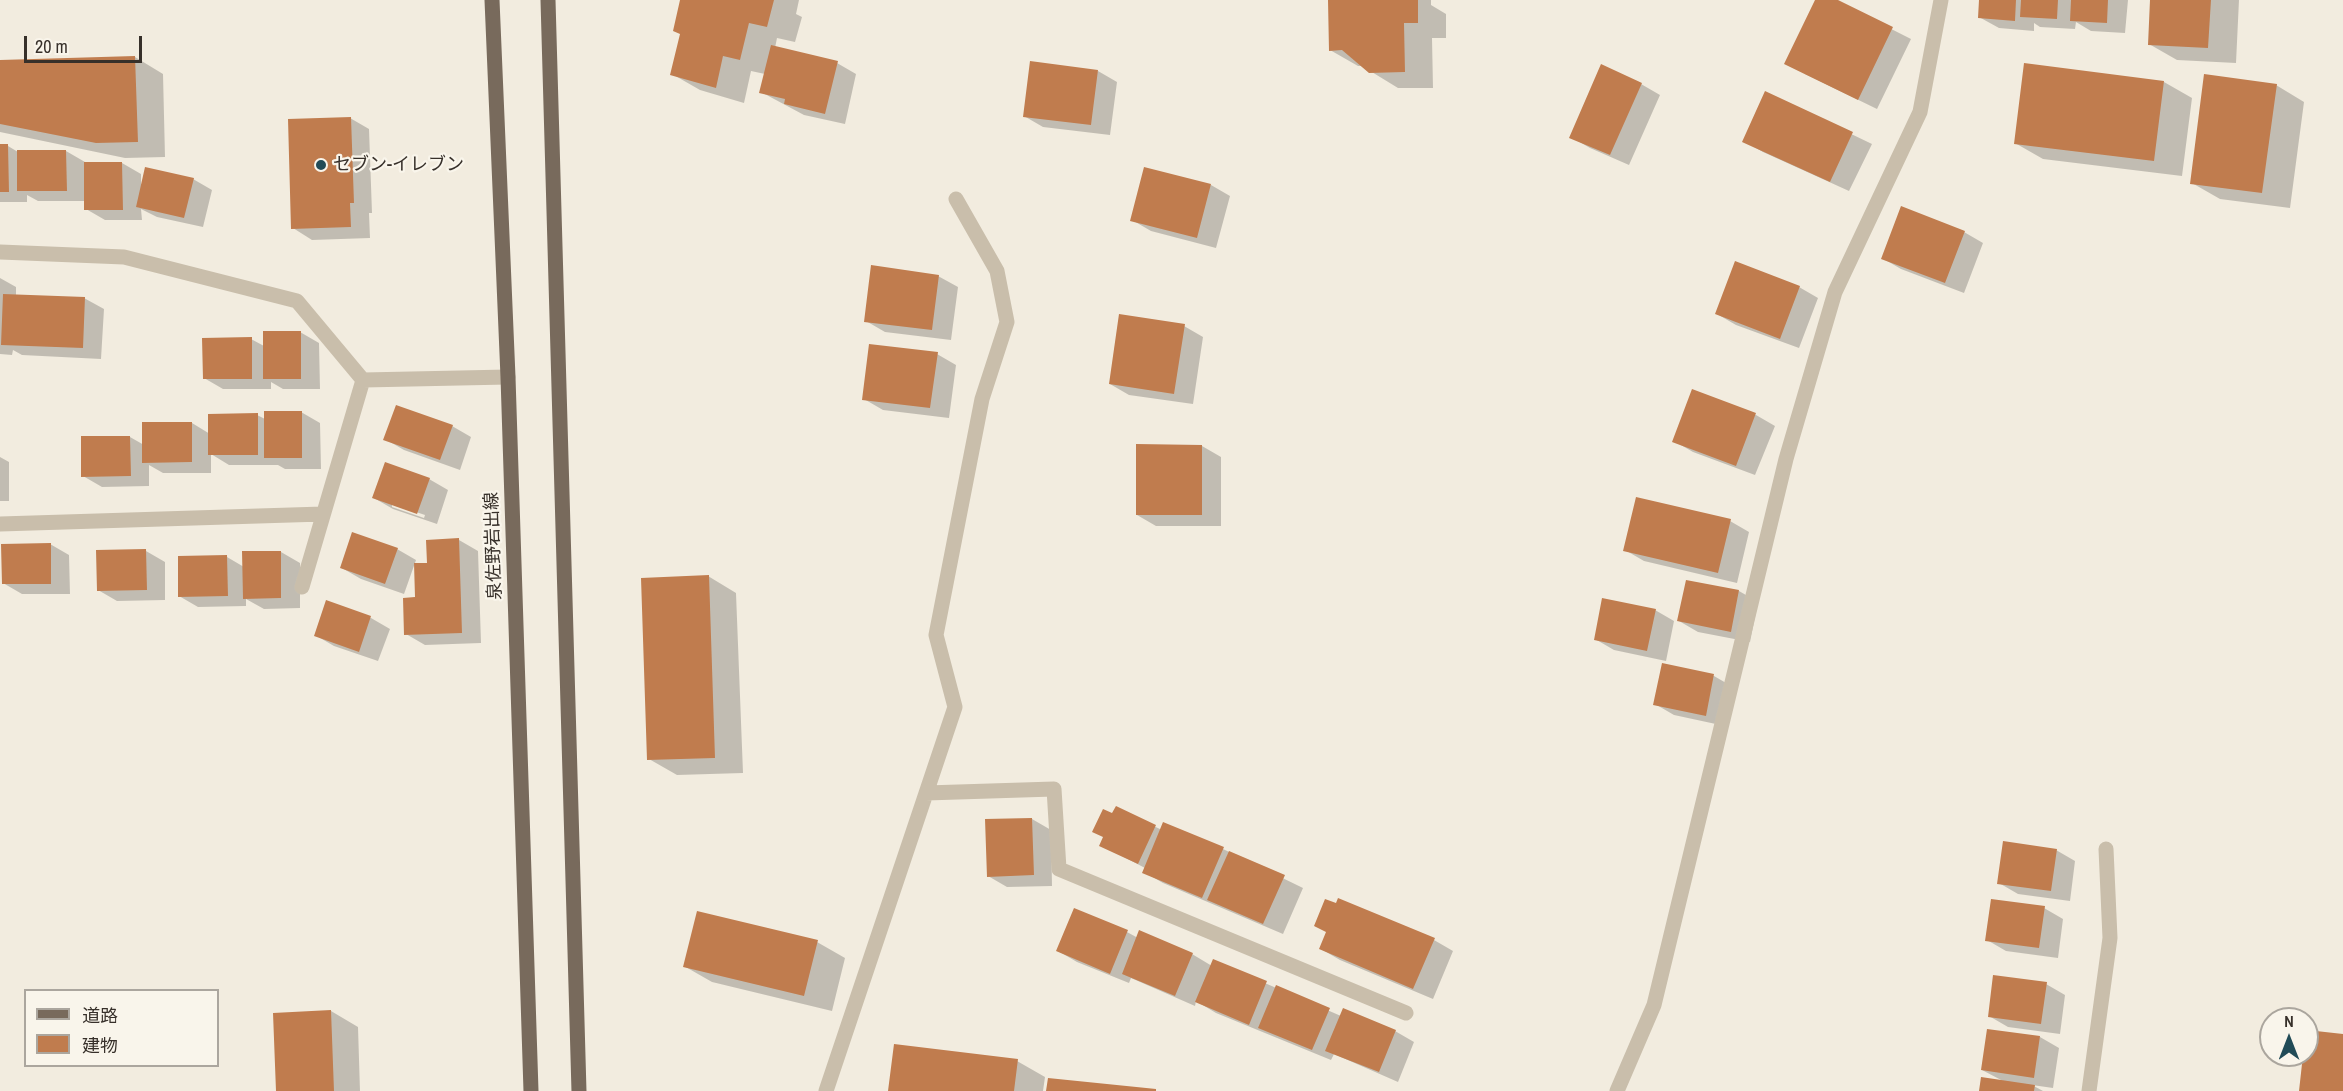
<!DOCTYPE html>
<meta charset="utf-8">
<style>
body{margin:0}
#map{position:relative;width:2343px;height:1091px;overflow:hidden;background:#f2ecdf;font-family:"Archivo Narrow","Noto Sans JP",sans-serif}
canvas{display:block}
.legend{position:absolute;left:24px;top:989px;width:195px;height:78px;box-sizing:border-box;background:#f9f5eb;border:2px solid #aba69e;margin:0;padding:8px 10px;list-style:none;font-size:18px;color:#37302a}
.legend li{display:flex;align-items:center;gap:12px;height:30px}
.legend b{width:30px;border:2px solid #aba69e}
.north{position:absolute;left:2259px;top:1007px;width:60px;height:60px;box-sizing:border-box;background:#f9f5eb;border:2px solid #aba69e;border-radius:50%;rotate:0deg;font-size:16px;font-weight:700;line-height:24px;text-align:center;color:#37302a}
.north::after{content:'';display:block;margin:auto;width:21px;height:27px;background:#214b57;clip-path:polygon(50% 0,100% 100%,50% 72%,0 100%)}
.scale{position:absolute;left:24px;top:36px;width:118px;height:27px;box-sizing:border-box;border:3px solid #37302a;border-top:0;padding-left:8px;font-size:18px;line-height:21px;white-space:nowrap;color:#37302a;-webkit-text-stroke:4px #f9f5eb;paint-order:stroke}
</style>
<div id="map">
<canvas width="2343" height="1091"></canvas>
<ul class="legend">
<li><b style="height:8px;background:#786a5c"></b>道路</li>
<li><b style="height:16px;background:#c07c4e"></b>建物</li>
</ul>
<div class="north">N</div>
<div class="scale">20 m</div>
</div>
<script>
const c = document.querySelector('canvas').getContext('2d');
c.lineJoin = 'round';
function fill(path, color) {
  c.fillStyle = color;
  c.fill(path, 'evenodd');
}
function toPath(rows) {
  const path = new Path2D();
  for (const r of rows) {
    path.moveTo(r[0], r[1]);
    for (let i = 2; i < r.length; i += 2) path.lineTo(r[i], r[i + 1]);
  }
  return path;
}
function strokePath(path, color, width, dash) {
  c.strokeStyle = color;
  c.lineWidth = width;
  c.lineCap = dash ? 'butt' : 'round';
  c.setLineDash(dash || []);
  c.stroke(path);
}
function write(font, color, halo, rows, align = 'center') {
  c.font = font + ' "Archivo Narrow","Noto Sans JP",sans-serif';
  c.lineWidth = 4.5;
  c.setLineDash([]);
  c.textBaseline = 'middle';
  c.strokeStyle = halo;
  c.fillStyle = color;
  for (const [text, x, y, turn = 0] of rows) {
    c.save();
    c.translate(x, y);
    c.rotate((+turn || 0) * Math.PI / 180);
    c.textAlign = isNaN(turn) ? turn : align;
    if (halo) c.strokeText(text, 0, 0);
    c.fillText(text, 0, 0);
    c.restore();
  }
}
fill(toPath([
 [681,0,799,0,796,14,802,17,795,42,777,38,775,48,837,63,856,74,845,124,804,115,761,92,765,74,751,71,744,103,700,90,672,74,682,35],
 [1330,0,1431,0,1431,5,1446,14,1446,38,1432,38,1433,88,1398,88,1362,66,1358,66,1330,50],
 [1817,0,1834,0,1911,39,1877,109,1805,74],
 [1981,0,2128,0,2125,33,2091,31,2076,22,2075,29,2040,27,2034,23,2034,31,1999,28,1979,17],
 [2152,0,2239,0,2236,63,2177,60,2149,44],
 [135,57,163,74,165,157,125,158,0,132,0,61],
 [1098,71,1117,82,1110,135,1043,127,1024,116],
 [2164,82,2192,98,2182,176,2043,159,2015,143],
 [1641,84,1660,95,1629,165,1590,148,1571,137],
 [2276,85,2304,102,2290,208,2220,199,2192,183],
 [1766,93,1872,144,1849,191,1763,152,1744,141],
 [350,118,369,129,372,213,369,213,370,238,312,240,293,228],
 [0,146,8,146,18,152,66,151,85,162,122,163,141,174,141,184,193,179,212,190,203,227,157,217,141,209,142,220,105,220,86,209,86,201,38,201,27,195,27,202,0,202],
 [1211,185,1230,196,1216,248,1151,231,1132,220],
 [1964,232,1983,243,1964,293,1901,269,1882,258],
 [938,276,958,287,951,340,885,332,866,321],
 [0,278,16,287,16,296,84,298,104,309,101,359,22,355,13,350,12,355,0,354],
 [1799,287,1818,298,1799,348,1736,325,1717,314],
 [1184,326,1203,337,1193,404,1129,395,1110,384],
 [300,332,319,343,320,389,283,389,271,382,271,389,223,389,204,378,251,339,264,346],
 [937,354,956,365,949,418,883,410,864,399],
 [1692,391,1756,415,1775,426,1755,475,1693,452,1674,441],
 [301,412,320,423,321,469,285,469,278,465,229,465,211,454,211,473,163,473,149,465,149,486,102,487,83,476,130,437,144,445,192,423,210,434,257,415,265,419],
 [452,426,471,437,460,470,404,450,385,439],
 [1202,446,1221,457,1221,526,1156,526,1137,515],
 [0,457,9,462,9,501,0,501],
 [429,479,448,490,437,524,393,509,374,498],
 [392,504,425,515,424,518,392,507],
 [1730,521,1749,532,1737,583,1644,561,1625,550],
 [459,540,478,551,481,643,425,645,406,634,428,564],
 [50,544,69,555,70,594,22,594,3,583],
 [397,549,416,560,404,594,361,579,342,568],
 [146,551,165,562,165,600,117,601,98,590],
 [281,552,300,563,300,608,264,609,246,599,246,606,198,607,179,596,227,557,244,567],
 [708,576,736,593,743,773,677,775,649,759],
 [1687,581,1739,591,1758,602,1750,642,1698,632,1679,621],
 [327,602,371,618,390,629,378,661,334,646,315,635],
 [1655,610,1674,621,1666,661,1614,650,1595,639],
 [1663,665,1714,676,1733,687,1725,726,1674,715,1655,704],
 [1116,808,1162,830,1223,849,1303,888,1283,934,1163,883,1144,872,1145,868,1101,845],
 [1032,819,1051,830,1052,886,1007,887,988,876],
 [2056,850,2075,861,2070,901,2018,894,1999,883],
 [2044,908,2063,919,2058,958,2006,951,1987,940],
 [1127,932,1138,938,1192,954,1212,966,1214,961,1341,1016,1395,1031,1414,1042,1398,1082,1334,1054,1331,1060,1216,1013,1196,1001,1195,1006,1131,978,1129,983,1077,962,1058,951],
 [1434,940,1453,951,1433,999,1340,960,1321,949],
 [817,942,845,958,832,1011,712,982,684,966],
 [2046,984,2065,995,2060,1034,2008,1027,1989,1016],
 [331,1011,358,1027,360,1091,277,1091],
 [1988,1030,2040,1037,2059,1048,2053,1088,2032,1085,2043,1091,1981,1091,2003,1081,1982,1070],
 [1017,1061,1045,1077,1043,1091,889,1091]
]), '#0003');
fill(toPath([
 [680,0,774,0,767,27,749,23,740,60,723,56,716,88,670,75,680,34,673,31],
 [1328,0,1418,0,1418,23,1404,23,1405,72,1369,73,1342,50,1329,51],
 [1815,0,1838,0,1893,27,1858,100,1784,64],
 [1979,0,2016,0,2015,21,1978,18],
 [2021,0,2058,0,2057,19,2020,17],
 [2071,0,2108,0,2107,23,2070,21],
 [2150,0,2211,0,2208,48,2148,45],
 [771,45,838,61,825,114,784,104,785,99,759,93],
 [135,56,138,142,96,143,0,124,0,60],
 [1030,61,1098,70,1091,125,1023,117],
 [2024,63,2164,81,2154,161,2014,144],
 [1601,64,1642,83,1610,155,1569,138],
 [2204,74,2277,84,2262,193,2190,184],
 [1765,91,1853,132,1830,182,1742,142],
 [351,117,354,203,350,203,351,227,291,229,288,119],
 [0,144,8,144,9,192,0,192],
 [17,150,66,150,67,191,17,191],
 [84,162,122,162,123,210,84,210],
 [145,167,194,178,184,218,136,207],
 [1144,167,1211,184,1197,238,1130,221],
 [1901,206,1965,231,1945,283,1881,259],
 [1735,261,1800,286,1780,339,1715,314],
 [871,265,939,275,932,330,864,322],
 [3,294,85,297,83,348,1,345],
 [1119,314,1185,324,1174,394,1109,384],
 [263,331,301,331,301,379,263,379],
 [252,337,252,379,203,379,202,338],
 [869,344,938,352,930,408,862,400],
 [1692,389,1756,413,1736,466,1672,442],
 [396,405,453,425,440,460,383,440],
 [264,411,302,411,302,458,264,458],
 [258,413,258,455,208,455,208,414],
 [142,422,192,422,192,462,142,463],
 [81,436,130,436,131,476,81,477],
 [1136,444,1202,445,1202,515,1136,515],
 [385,462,430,478,417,514,372,498],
 [1636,497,1731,519,1718,573,1623,551],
 [352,532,398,548,385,584,340,568],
 [459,538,462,633,404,635,403,598,415,597,414,563,427,563,426,540],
 [51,543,51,584,2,584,1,544],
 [146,549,147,590,97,591,96,550],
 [242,551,281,551,281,598,243,599],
 [227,555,228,596,178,597,178,556],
 [709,575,715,758,647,760,641,578],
 [1686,580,1739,590,1731,632,1677,621],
 [1602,598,1656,609,1647,651,1594,640],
 [326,600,371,616,359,652,314,636],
 [1662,663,1714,674,1706,716,1653,705],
 [1116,806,1156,825,1138,864,1099,846,1103,837,1092,832,1103,809,1112,813],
 [1032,818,1034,875,987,877,985,819],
 [1163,822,1224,847,1202,898,1142,873],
 [2003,841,2057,849,2051,891,1997,884],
 [1229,851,1285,875,1263,924,1207,900],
 [1338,898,1435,938,1413,989,1319,949,1326,932,1314,926,1325,899,1336,903],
 [1991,899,2045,906,2039,948,1985,941],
 [1074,908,1128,930,1110,974,1056,951],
 [697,911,818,940,804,996,683,967],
 [1139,930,1193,953,1175,996,1122,974],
 [1213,959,1267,981,1249,1025,1195,1002],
 [1993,975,2047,982,2041,1024,1988,1017],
 [1276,985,1330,1008,1312,1050,1258,1028],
 [1343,1008,1396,1030,1379,1072,1325,1051],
 [331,1010,334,1091,276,1091,273,1013],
 [1987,1029,2040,1036,2034,1078,1981,1070],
 [2307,1030,2343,1034,2343,1091,2299,1091,2303,1055,2307,1055],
 [894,1044,1018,1059,1014,1091,888,1091],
 [1981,1077,2035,1085,2034,1091,1979,1091],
 [1048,1078,1156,1089,1156,1091,1046,1091]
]), '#c07c4e');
strokePath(toPath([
 [0,252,124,257,297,301,363,380],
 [0,524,323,514],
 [302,587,363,380,508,377],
 [926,793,1054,789,1059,869,1406,1013],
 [826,1091,955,707,936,635,982,399,1007,322,997,271,956,199],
 [1617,1091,1654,1005,1786,459,1835,292,1920,112,1941,0],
 [2089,1091,2110,938,2106,849]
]), '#c9beab', 15);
strokePath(toPath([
 [492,0,508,377,531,1091],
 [548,0,579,1091]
]), '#786a5c', 15);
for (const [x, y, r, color] of [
 [321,165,6,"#214b57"]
]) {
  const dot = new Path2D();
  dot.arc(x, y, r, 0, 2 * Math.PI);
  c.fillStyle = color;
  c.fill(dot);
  strokePath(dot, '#f9f5eb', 2);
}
write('18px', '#37302a', '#f9f5eb', [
 ["セブン-イレブン",333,165]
], 'left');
write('18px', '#37302a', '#f9f5eb', [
 ["泉佐野岩出線",494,546,-92]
]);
</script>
